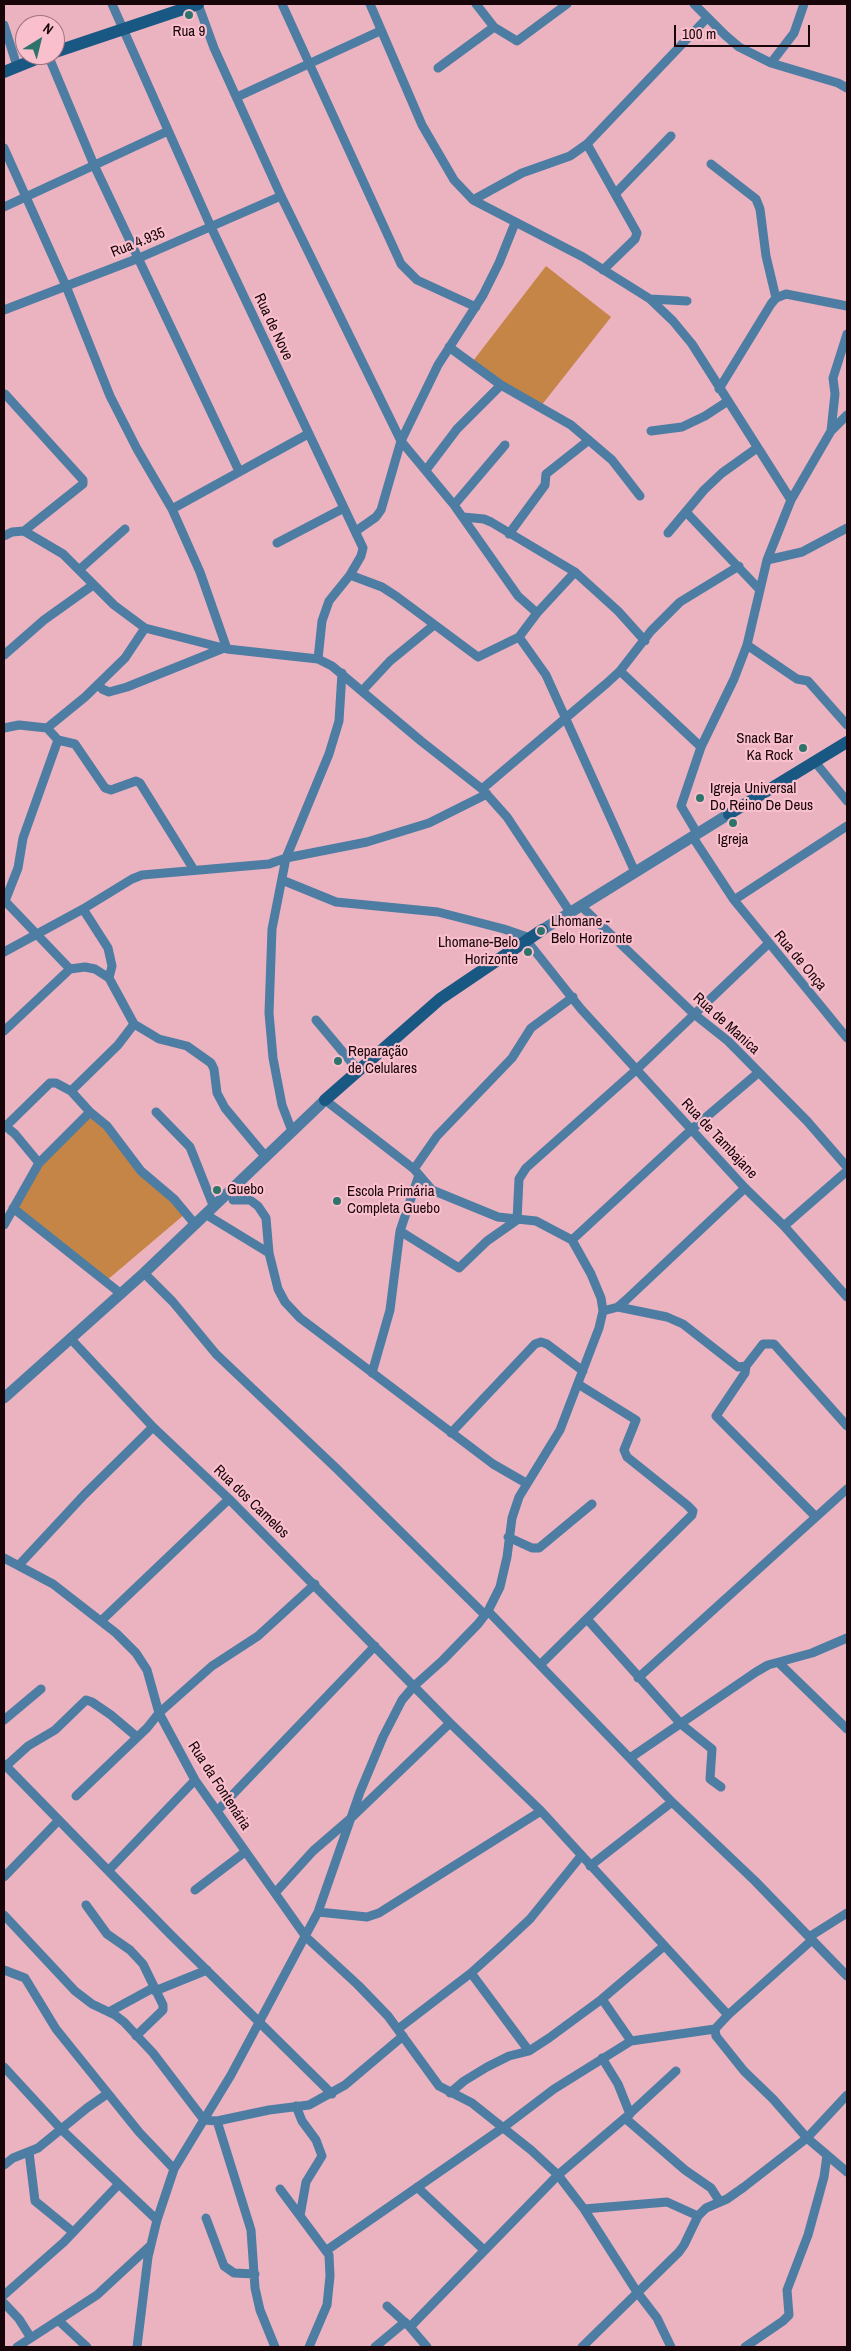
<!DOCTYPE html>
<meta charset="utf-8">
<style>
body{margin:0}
#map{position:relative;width:851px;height:2351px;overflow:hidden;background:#ebb2c0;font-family:"Archivo Narrow",sans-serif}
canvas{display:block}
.frame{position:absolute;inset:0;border:5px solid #17050a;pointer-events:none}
.north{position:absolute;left:15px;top:15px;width:50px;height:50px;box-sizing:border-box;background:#f9bfcd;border:1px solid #9f757f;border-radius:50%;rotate:36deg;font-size:14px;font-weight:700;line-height:20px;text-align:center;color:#17050a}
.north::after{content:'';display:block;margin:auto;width:18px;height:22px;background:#2e746b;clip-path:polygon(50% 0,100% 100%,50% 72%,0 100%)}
.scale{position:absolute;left:674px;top:25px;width:136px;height:22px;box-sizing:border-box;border:2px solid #17050a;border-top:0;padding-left:6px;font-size:15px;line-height:18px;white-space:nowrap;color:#17050a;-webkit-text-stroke:4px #f9bfcd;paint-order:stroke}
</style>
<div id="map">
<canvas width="851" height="2351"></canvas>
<div class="frame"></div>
<div class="north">N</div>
<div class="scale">100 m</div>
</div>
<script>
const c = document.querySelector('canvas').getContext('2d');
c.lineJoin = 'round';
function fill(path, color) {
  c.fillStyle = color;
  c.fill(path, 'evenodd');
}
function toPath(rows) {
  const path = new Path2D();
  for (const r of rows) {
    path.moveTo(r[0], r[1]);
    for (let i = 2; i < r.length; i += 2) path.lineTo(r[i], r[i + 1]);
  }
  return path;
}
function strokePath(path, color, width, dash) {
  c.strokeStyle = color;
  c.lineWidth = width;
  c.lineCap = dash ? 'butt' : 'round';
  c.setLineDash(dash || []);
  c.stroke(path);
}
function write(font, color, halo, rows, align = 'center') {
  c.font = font + ' "Archivo Narrow",sans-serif';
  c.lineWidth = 4.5;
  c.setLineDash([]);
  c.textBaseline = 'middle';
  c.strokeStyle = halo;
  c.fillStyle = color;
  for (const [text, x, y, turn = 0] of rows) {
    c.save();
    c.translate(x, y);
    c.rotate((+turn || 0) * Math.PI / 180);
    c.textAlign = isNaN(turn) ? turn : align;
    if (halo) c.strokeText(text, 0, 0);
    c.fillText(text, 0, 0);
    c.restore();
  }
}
fill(toPath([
 [546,266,611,317,537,411,473,361],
 [90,1116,94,1116,185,1214,106,1281,18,1210,17,1204,42,1165]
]), '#c58546');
strokePath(toPath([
 [112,4,211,227,363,548,361,556,350,575,329,601,322,621,318,659],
 [198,4,214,48,281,196,401,441,454,505,518,596,537,613],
 [282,4,401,264,417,280,476,307],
 [370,4,422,125,454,180,473,200,583,257,650,299,673,321,692,344,791,500,767,560,747,645,734,679,701,747,681,806,697,833],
 [694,4,725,35,739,47,771,63,838,83,847,88],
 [4,25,17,66],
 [494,27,517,41,567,4],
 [48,55,94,165,239,471],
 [771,63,794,33,804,4],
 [438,68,494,27,476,4],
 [237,97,380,31],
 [587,144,637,233,635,239,603,270],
 [4,148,66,286,110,396,137,449,172,509,200,572,227,649],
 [711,164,756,199,760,209,766,256,776,298],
 [615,194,671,136],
 [473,200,522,173,570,156,587,144,707,18],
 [4,207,168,131],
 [650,299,687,301],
 [4,310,139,258,281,196],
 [449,347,501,385,571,425,612,460,640,496],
 [719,389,771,304,776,298,786,294,847,306],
 [651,431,682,427,705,416,728,401],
 [831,431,847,415],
 [426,470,457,429,501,385],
 [791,500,831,431,835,394,833,378,847,334],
 [454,505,505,445],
 [172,509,308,434],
 [686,512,760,590],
 [463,517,484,519,491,522,575,572,618,611,645,641],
 [24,531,63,554,114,605,145,628,227,649,318,659,332,666,421,741,482,789,507,817,570,912],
 [356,531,376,517,381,510,401,441,438,365,483,295,499,263,515,223],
 [668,533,704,490,722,473,757,448],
 [509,534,545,485,546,474,589,440],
 [4,536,12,532,24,531,83,484,83,480,5,394],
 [277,543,344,508],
 [767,560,802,552,847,528],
 [80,569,125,529],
 [350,575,382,587,396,596,478,657,519,637,537,613,575,572],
 [519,637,546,675,635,872],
 [747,645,797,679,808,681,847,725],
 [4,655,44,620,93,585],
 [620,671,701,747],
 [99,684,102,689,109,692,127,687,224,648],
 [362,691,390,661,434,625],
 [4,728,19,725,47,728,58,740,75,744,105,788,111,790,136,781,140,783,194,870],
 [47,728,85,697,125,658,145,628],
 [815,762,847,801],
 [482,789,607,683,620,671,651,631,680,602,739,566],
 [692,836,734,900,847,1038],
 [282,880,336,902,438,912,504,929,530,938],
 [4,900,70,969,85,967,95,969,109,978,134,1024,159,1039,187,1046,211,1063,214,1069,217,1093,225,1108,265,1156],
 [734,900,847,826],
 [5,901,18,868,23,838,58,740],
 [581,906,694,1014,728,1041,807,1121,847,1167],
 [83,909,108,948,112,966,109,978],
 [527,941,581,1009,745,1188,784,1226,847,1297],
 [4,952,83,909,132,879,142,875,269,864,286,858,367,842,429,823,487,794],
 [316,1020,358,1070],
 [4,1031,70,969],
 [71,1091,118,1045,134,1024],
 [156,1112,190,1147,213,1205],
 [4,1125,15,1134,39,1163],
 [6,1126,50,1083,56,1083,71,1091,90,1112,107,1126,141,1171,174,1199,194,1223],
 [292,1131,282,1105,273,1058,269,1013,272,929,286,858,329,754,339,721,342,673],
 [414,1169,437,1136,512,1058,531,1028,573,997],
 [233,1200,250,1200,258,1206,266,1218,269,1253,278,1289,285,1302,300,1318,493,1464,526,1483],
 [13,1208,120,1293],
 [205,1214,269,1253],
 [4,1225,39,1163,90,1112],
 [784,1226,847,1171],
 [400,1231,459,1268,487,1241,517,1220,519,1179,526,1168,636,1070,768,944],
 [572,1240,691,1130,758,1073],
 [144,1273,173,1302,216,1354,337,1469,485,1615],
 [618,1307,667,1317,683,1324,738,1367,746,1366,763,1344,774,1344,847,1426],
 [603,1311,618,1307,626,1300,745,1188],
 [70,1338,153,1427,229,1499,450,1723,541,1811,728,2015,715,2029,716,2036,744,2071,773,2099,807,2138,847,2172],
 [746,1366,745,1373,716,1416,816,1517],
 [372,1373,390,1310,400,1231,419,1175],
 [451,1433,535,1344,541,1342,547,1344,583,1371],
 [508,1537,532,1548,539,1548,592,1504],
 [4,1558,53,1584,116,1633,136,1653,147,1670,159,1713,195,1780,306,1937,358,1985,388,2016,439,2086,472,2103,531,2150,558,2175,584,2209,637,2292,657,2318,671,2347],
 [19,1565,84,1495,153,1427],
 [488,1611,672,1802,755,1881,847,1976],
 [587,1619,681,1724,712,1749,710,1779,721,1787],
 [101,1621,229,1499],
 [779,1663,847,1729],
 [541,1664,692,1515,693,1511,687,1505,627,1457,624,1450,636,1420,578,1384],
 [638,1678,847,1489],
 [4,1720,41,1689],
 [630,1758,756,1672,768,1665,812,1653,847,1638],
 [4,1764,171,1935,332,2094],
 [6,1766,28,1746,55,1730,86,1700,92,1702,111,1715,137,1737],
 [76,1796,147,1728,159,1713,212,1666,258,1636,315,1584],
 [217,1811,375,1646],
 [590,1866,672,1802],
 [109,1870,195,1780],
 [4,1877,59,1820],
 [195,1890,245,1852],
 [275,1893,313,1851,350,1819,450,1723],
 [86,1905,107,1934,130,1950,143,1964,163,2005,163,2010,136,2036],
 [318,1912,367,1917,379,1913,541,1811],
 [4,1915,75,1991,92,2004,115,2015,124,2022,153,2053,204,2120,217,2121,269,2110,309,2105,345,2085,403,2036],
 [809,1937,847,1913],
 [4,1970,25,1978,56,2029,139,2132,174,2169],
 [471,1973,529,2051],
 [155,1991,207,1970],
 [602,1999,631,2041],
 [109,2012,153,1988],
 [728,2015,812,1940],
 [398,2029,471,1973,500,1947,530,1919,581,1856],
 [602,2058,618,2084,630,2114],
 [4,2067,61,2129,157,2220],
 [450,2093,464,2081,487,2067,509,2056,529,2051,549,2038,602,1999,664,1946],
 [296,2106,302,2121,316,2140,322,2156,306,2182,300,2216],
 [625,2118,685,2170,711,2188,720,2202],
 [217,2121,251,2230,255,2288,260,2310,275,2347],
 [29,2152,35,2201,73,2232],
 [4,2165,13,2158,38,2148,87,2108,107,2094],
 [417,2187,484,2250],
 [280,2189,329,2255,330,2276,327,2305,309,2347],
 [584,2209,667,2202,698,2216],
 [206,2218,224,2266,234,2273,255,2274],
 [327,2250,504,2127,554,2089,631,2041,715,2029],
 [4,2295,64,2242,118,2185],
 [4,2303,19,2319,31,2338],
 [387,2306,410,2327,427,2347],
 [59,2321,87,2347],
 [410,2327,558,2175,625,2118,676,2071],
 [17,2347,97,2295,151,2245],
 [137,2347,148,2257,157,2220,174,2169,231,2075,318,1912,360,1792,383,1737,402,1700,414,1686,443,1660,478,1624,488,1611,500,1587,507,1557,512,1518,519,1497,560,1430,599,1328,603,1311,601,1298,591,1274,572,1240,536,1221,498,1217,432,1190,414,1169,325,1100],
 [375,2347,405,2322],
 [582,2347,679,2252,684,2245,698,2216,706,2208,727,2199,744,2187,807,2138,847,2095],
 [745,2347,783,2321,789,2315,787,2290,808,2235,824,2177,827,2155]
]), '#4d7da2', 9);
strokePath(toPath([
 [542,930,729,814],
 [4,1398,144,1273,325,1100]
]), '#4d7da2', 11);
strokePath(toPath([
 [55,52,198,4],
 [4,72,46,55],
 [729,814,847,742],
 [325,1100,440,999,542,930]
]), '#185883', 12);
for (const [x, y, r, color] of [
 [189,15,5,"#2e746b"],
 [803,748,5,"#2e746b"],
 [700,798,5,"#2e746b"],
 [733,823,5,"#2e746b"],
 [541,931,5,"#2e746b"],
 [528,952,5,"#2e746b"],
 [338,1061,5,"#2e746b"],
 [217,1190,5,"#2e746b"],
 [337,1201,5,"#2e746b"]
]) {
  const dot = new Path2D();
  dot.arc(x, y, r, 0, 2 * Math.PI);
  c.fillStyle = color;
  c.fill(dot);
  strokePath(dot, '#f9bfcd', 2);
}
write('15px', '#17050a', '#f9bfcd', [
 ["Rua 9",189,32,"center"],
 ["Snack Bar",793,739,"right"],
 ["Ka Rock",793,756,"right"],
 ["Igreja Universal",710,789],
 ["Do Reino De Deus",710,806],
 ["Igreja",733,840,"center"],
 ["Lhomane -",551,922],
 ["Belo Horizonte",551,939],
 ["Lhomane-Belo",518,943,"right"],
 ["Horizonte",518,960,"right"],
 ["Reparação",348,1052],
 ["de Celulares",348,1069],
 ["Guebo",227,1190],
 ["Escola Primária",347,1192],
 ["Completa Guebo",347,1209]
], 'left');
write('15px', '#17050a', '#f9bfcd', [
 ["Rua 4.935",138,243,-22],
 ["Rua de Nove",273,327,65],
 ["Rua de Onça",800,961,50],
 ["Rua de Manica",726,1024,42],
 ["Rua de Tambajane",719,1139,47],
 ["Rua dos Camelos",251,1502,44],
 ["Rua da Fontenária",219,1786,57]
]);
</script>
